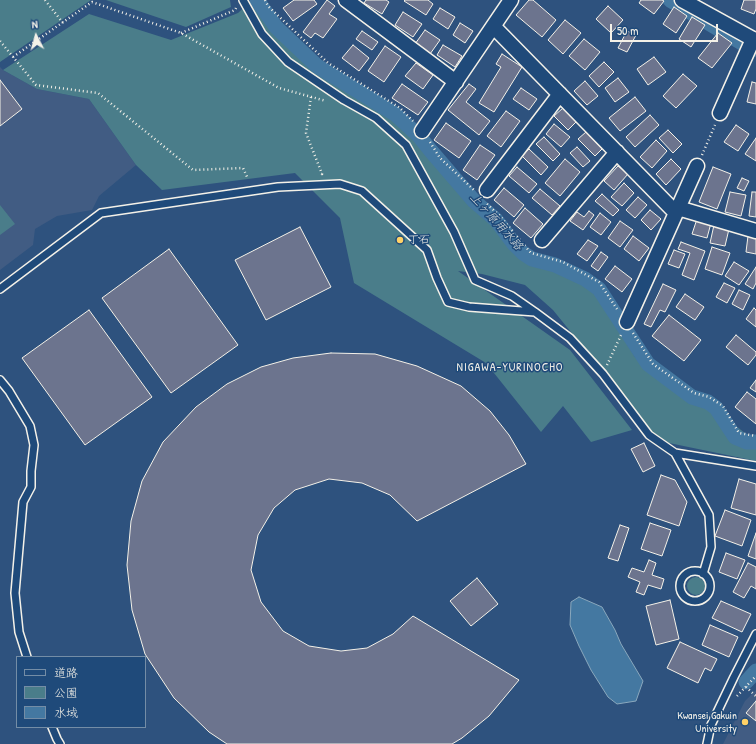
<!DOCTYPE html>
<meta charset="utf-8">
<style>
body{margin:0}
#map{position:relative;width:756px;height:744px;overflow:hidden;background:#2e527e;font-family:"Patrick Hand","Klee One",sans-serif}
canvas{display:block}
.legend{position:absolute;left:16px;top:656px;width:130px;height:72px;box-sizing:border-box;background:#1f4a7a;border:1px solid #748da6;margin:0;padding:5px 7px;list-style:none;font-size:12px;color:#f4f1e8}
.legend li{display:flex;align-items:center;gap:8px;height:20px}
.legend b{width:20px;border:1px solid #748da6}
.north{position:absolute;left:16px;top:16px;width:40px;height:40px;-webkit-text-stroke:3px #1f4a7a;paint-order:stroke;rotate:354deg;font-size:11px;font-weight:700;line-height:16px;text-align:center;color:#f4f1e8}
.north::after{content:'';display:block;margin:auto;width:14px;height:18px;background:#f4f1e8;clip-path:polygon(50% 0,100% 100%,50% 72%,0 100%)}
.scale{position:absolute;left:610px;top:24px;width:108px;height:18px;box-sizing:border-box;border:2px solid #f4f1e8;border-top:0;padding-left:5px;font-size:12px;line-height:14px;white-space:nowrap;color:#f4f1e8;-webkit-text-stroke:3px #1f4a7a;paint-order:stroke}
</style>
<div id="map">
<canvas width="756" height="744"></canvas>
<ul class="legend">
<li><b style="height:5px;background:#1f4a7a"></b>道路</li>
<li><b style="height:11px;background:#4a7d8a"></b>公園</li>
<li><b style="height:11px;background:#4478a1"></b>水域</li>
</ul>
<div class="north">N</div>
<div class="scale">50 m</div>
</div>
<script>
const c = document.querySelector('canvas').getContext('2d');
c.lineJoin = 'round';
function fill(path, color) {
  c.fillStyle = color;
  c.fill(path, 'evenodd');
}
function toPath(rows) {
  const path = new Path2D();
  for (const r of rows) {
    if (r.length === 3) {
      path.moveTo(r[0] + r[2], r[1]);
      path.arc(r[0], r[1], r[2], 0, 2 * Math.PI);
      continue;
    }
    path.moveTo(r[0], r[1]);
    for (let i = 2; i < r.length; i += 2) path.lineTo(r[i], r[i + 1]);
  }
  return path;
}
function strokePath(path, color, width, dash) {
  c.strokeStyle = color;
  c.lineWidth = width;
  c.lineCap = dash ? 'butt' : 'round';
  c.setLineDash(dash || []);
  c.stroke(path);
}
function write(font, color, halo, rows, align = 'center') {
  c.font = font + ' "Patrick Hand","Klee One",sans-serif';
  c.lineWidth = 3;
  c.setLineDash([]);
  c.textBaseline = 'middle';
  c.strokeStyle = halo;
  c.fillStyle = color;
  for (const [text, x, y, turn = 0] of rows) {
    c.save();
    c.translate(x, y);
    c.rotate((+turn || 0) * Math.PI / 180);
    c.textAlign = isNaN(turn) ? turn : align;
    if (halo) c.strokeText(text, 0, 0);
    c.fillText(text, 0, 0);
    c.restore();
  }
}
fill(toPath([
 [0,67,3,70,37,89,89,99,136,165,99,196,92,210,57,216,35,229,33,245,0,270],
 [756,690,756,744,723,744,745,701]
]), '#415c83');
fill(toPath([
 [0,0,91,0,0,62],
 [106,0,230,0,231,7,186,27],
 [252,0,256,0,263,11,315,60,396,113,489,218,534,263,590,284,635,357,716,410,756,442,756,461,669,443,652,432,553,310,525,285,482,274,458,271,570,350,632,430,591,442,563,406,541,432,486,363,354,283,340,218,295,173,162,190,136,165,89,99,37,89,3,70,89,14,171,40,238,13],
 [0,205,15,224,0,235],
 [696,586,9]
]), '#4a7d8a');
const water = toPath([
 [579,597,602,607,615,630,621,644,643,681,636,701,617,704,608,697,591,670,579,646,570,625,571,602,579,597]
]);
fill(water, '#4478a1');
strokePath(water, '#8aa8bd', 1);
strokePath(toPath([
 [257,0,276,27,317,66,395,114,419,136,431,151,474,201,496,220,514,244,523,253,532,259,555,265,585,279,599,289,648,364,692,397,708,402,716,408,735,437,747,442,756,442],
 [670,0,742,43,756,49],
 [746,682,756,671]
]), '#4478a1', 15);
const building = toPath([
 [294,0,314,0,317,4,293,21,283,8,294,0],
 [327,0,335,6,329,14,337,19,323,38,315,33,311,38,303,32,327,0],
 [366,0,386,0,389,2,382,14,364,3,366,0],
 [405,0,428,0,433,4,426,15,404,1,405,0],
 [529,0,533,0,556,20,542,37,516,15,529,0],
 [641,0,662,0,664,1,654,14,639,3,641,0],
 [744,0,756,0,756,9,754,14,741,9,744,0],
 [608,6,623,20,611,33,596,19,608,6],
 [674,7,687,16,676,33,663,24,674,7],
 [440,8,455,17,448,29,433,19,440,8],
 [403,12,422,24,413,37,395,25,403,12],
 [692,17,705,25,691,47,679,39,692,17],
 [565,20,581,33,563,54,548,40,565,20],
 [460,23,473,31,465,43,453,35,460,23],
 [425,30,440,40,430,54,415,44,425,30],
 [362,31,378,42,372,50,356,39,362,31],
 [627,31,636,35,627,52,618,48,627,31],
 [718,33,732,43,712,68,698,58,718,33],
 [584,39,600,52,585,70,569,56,584,39],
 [353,45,369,58,359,71,342,58,353,45],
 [443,45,462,56,455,67,437,55,443,45],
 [385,46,401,57,384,82,368,71,385,46],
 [502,54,522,67,494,112,479,103,501,67,496,64,502,54],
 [654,57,666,72,648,85,637,69,654,57],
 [604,62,614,72,599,87,589,76,604,62],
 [416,63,433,75,423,89,405,76,416,63],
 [683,74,697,86,676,108,663,96,683,74],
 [618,78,629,92,615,102,605,88,618,78],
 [0,80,22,109,0,126,0,80],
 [585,81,598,96,587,105,574,91,585,81],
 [752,82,756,83,756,104,747,102,752,82],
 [402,84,428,102,418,115,392,98,402,84],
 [469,84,476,89,466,102,490,121,479,135,448,110,469,84],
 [521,88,537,99,529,110,513,99,521,88],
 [635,97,646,111,620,131,609,118,635,97],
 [563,108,576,122,568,130,554,116,563,108],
 [506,111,520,121,501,147,487,136,506,111],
 [650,115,659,125,635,147,626,137,650,115],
 [446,123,471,141,459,158,434,140,446,123],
 [554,124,570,137,561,147,546,134,554,124],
 [736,125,749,134,738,151,724,142,736,125],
 [668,130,682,144,673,153,659,138,668,130],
 [586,132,602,149,595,156,578,139,586,132],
 [544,137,560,154,553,161,536,144,544,137],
 [756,138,756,161,745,154,756,138],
 [656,140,667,151,652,168,640,157,656,140],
 [480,145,495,155,477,180,463,170,480,145],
 [577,147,590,161,583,167,570,153,577,147],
 [529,149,548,167,541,175,522,156,529,149],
 [565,159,580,172,560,196,545,183,565,159],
 [671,159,681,169,666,185,656,174,671,159],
 [618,166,628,174,614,190,604,181,618,166],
 [517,167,537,184,529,193,509,176,517,167],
 [713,167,731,174,717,209,699,202,713,167],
 [742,178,749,181,744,191,737,188,742,178],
 [624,183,634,193,622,206,611,197,624,183],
 [504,188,524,205,514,217,494,200,504,188],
 [540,189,560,206,552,215,532,198,540,189],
 [730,192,746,195,741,216,725,212,730,192],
 [752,192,756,192,756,217,749,216,752,192],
 [602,194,619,210,613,216,595,201,602,194],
 [638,197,647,205,635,218,626,210,638,197],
 [525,208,543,224,531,238,513,223,525,208],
 [650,210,661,219,651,230,641,220,650,210],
 [589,211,594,215,583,230,570,221,577,212,584,217,589,211],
 [600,213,611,222,601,235,590,227,600,213],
 [697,219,711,223,707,238,692,234,697,219],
 [620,221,633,230,620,247,608,238,620,221],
 [714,225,729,229,725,246,710,243,714,225],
 [300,227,331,287,266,320,235,260,300,227],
 [633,236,649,248,639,261,624,249,633,236],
 [748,236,756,237,756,254,746,252,748,236],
 [588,240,598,246,587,261,577,254,588,240],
 [681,242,705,251,694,280,682,275,690,253,678,249,681,242],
 [712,247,730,253,722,275,705,269,712,247],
 [169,249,238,345,171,393,102,298,169,249],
 [674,250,685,254,679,268,668,264,674,250],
 [601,252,608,257,598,271,591,266,601,252],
 [734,262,749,271,739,285,725,276,734,262],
 [615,266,632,279,622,292,605,279,615,266],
 [756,267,756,283,753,289,745,284,756,267],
 [724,283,735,288,727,303,716,297,724,283],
 [663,284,676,290,665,312,660,310,651,327,644,324,663,284],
 [739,290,750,295,743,310,732,304,739,290],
 [685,294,704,307,695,320,676,307,685,294],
 [754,308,756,310,756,327,746,319,754,308],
 [89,310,152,397,85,445,22,358,89,310],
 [669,315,701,340,684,361,652,336,669,315],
 [736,335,756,352,756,355,748,365,726,347,736,335],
 [331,353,375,354,417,366,461,386,490,411,509,435,526,464,417,521,390,495,362,483,329,479,295,490,274,508,258,535,251,570,261,602,283,631,309,646,341,651,367,648,393,634,413,616,519,680,489,716,462,738,452,744,227,744,209,732,174,698,145,654,132,610,127,565,131,521,142,481,163,442,196,407,227,384,261,367,293,358,331,353],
 [756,380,756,392,750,388,756,380],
 [747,392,756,399,756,424,735,407,747,392],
 [644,443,655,466,643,472,631,449,644,443],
 [661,475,675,480,687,502,679,526,647,515,661,475],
 [739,479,756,484,756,515,731,508,739,479],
 [725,510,751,520,742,546,715,536,725,510],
 [650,523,671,530,662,556,641,549,650,523],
 [620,525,629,528,618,561,608,558,620,525],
 [756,533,756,559,748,556,756,533],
 [726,553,745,560,737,579,719,572,726,553],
 [649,560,656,563,652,575,664,579,661,589,648,585,644,595,636,592,640,582,628,577,632,568,644,572,649,560],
 [748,563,756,567,756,589,751,586,744,598,733,592,748,563],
 [477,578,498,604,471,626,450,601,477,578],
 [670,600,679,639,656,645,646,606,670,600],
 [721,601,751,614,742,632,712,618,721,601],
 [710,625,738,637,729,657,702,645,710,625],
 [680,642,717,659,711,671,705,668,698,683,667,668,680,642],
 [756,701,756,721,746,713,756,701]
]);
fill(building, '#6c748e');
strokePath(building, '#f4f1e8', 1);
const service = toPath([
 [243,0,262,34,288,62,344,100,376,118,406,145,454,232,475,280,512,296,535,312],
 [0,289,101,213,278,187,340,184,362,191,427,250,437,278,448,302,469,307,535,312,570,338,603,374,649,435,675,453,756,466],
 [0,380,9,391,30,426,34,445,31,471,31,487,23,502,15,593,19,632,27,657],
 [675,453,709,515,711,547,703,574],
 [695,586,15],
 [52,727,57,739,60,744],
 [707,744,711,725,734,677,756,634]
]);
const minor = toPath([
 [346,0,456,82],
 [682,0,753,39],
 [494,27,676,213],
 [720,113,753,39,756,40],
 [422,131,511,0],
 [487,190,560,94],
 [678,208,756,231],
 [542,240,617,152],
 [627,322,697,166]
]);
strokePath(service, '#f4f1e8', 10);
strokePath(minor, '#f4f1e8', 17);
strokePath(toPath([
 [45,0,63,23],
 [265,0,268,6,328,63,400,108,413,121],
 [181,33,235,10,236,8],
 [0,41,36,85,98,93,193,170,243,168,248,179],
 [13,57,92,2,181,33,279,88,326,101],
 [311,97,306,133,322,174,320,174],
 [430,142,440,158,474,190],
 [702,155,715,125],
 [487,204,499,215,531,253,563,262,599,282,617,309],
 [633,333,653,364,694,393,709,397,723,406,739,433,756,436],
 [607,365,622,333],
 [746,687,756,696],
 [737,696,756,676]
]), '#f4f1e8', 2.5, [1, 3]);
strokePath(service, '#1f4a7a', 7);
strokePath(minor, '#1f4a7a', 14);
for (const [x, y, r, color] of [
 [400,240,4,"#ffd166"],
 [745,722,4,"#ffd166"]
]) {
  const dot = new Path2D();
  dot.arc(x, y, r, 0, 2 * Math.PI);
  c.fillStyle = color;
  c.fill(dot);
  strokePath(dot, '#1f4a7a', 1.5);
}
write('11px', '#f4f1e8', '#1f4a7a', [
 ["丁石",408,240],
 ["Kwansei Gakuin",737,716,"right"],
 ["University",737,729,"right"]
], 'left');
write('italic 12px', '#dadfdd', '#1f4a7a', [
 ["上ヶ原用水路",496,222,48]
]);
c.letterSpacing = '1px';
write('12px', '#f4f1e8', '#1f4a7a', [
 ["NIGAWA-YURINOCHO",510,368]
]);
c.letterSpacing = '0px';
</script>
